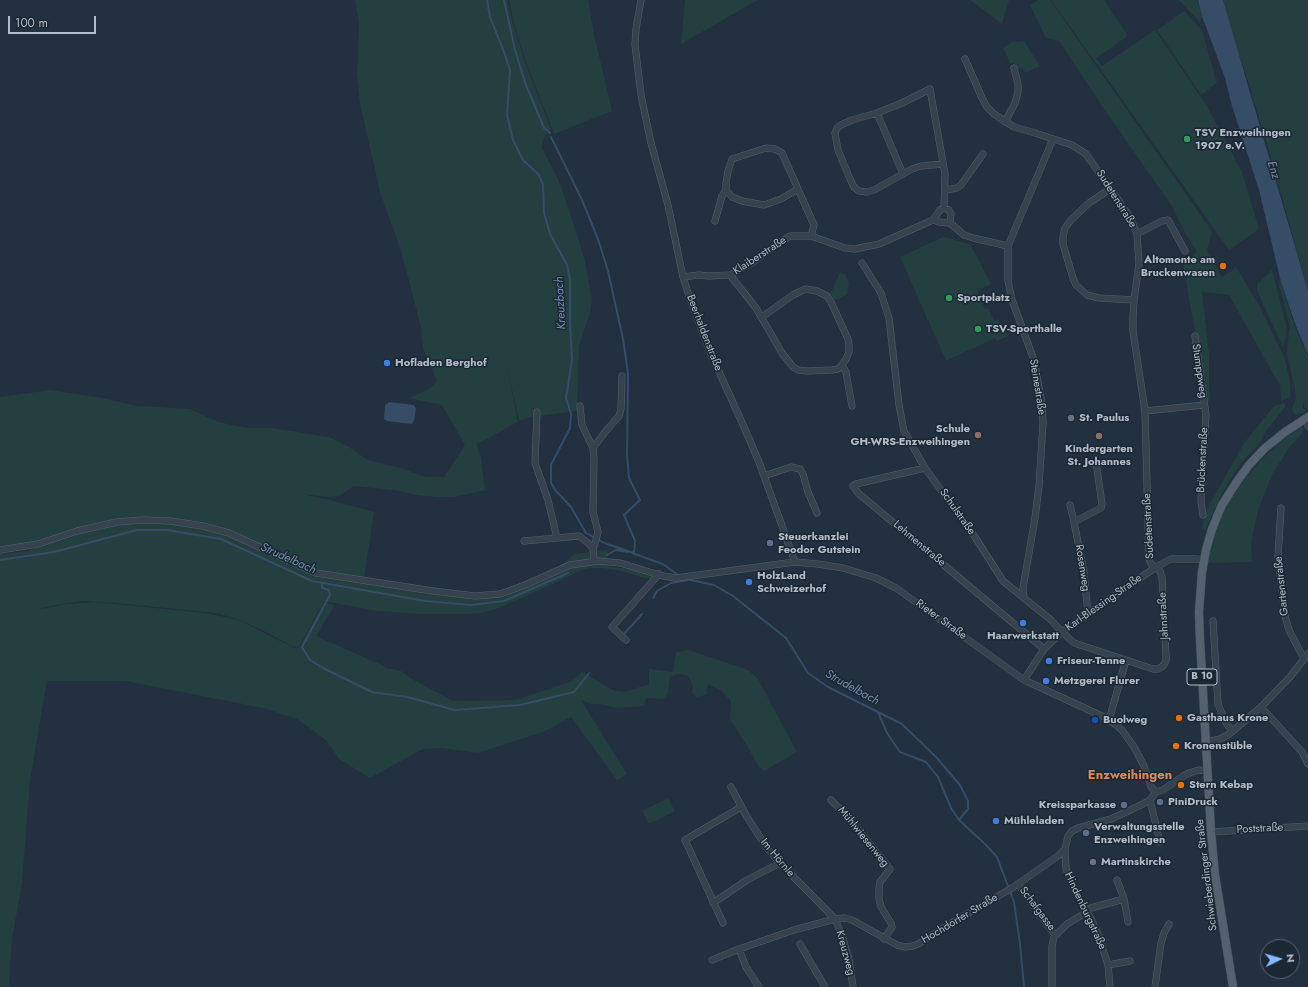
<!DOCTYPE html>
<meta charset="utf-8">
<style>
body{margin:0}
#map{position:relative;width:1308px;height:987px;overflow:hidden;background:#22303f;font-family:Jost,sans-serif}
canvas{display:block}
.north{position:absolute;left:1260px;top:939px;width:40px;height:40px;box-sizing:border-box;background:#1c2734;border:1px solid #586370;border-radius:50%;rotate:85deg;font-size:11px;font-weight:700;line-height:16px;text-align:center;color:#b3bdca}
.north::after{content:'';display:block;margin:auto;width:14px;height:18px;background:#83bafe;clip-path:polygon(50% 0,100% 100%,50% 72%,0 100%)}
.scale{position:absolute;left:8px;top:16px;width:88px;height:18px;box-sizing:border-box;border:2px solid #b3bdca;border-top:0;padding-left:5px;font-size:12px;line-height:14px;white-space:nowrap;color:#b3bdca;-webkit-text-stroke:3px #1c2734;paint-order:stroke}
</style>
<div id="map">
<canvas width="1308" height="987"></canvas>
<div class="north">N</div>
<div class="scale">100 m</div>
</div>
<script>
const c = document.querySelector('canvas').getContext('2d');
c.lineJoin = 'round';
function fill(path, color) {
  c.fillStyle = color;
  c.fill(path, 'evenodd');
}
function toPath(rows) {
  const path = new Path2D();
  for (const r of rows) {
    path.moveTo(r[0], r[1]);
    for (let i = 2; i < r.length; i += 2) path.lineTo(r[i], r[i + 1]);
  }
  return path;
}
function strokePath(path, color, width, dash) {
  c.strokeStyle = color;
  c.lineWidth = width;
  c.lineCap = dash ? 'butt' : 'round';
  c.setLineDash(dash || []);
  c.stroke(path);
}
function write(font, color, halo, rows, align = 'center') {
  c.font = font + ' Jost,sans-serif';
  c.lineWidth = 3;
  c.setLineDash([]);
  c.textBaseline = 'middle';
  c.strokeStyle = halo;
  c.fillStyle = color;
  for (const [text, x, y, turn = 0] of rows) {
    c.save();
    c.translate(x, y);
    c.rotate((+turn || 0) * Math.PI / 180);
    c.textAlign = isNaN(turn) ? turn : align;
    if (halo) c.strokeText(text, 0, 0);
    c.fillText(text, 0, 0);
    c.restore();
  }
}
fill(toPath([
 [355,0,507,0,513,24,525,62,552,132,545,135,543,141,542,148,559,181,574,225,585,261,592,300,590,312,579,345,577,411,531,417,519,421,506,362,518,422,481,442,476,443,481,457,485,490,455,497,437,497,416,495,394,490,354,486,339,496,329,497,302,494,330,500,374,512,364,579,325,573,310,569,256,542,230,531,135,518,38,543,0,550,0,397,50,390,103,398,137,406,190,409,218,422,248,428,272,428,329,437,349,447,368,460,401,468,425,477,444,477,465,445,442,405,409,398,431,388,437,381,423,348,421,327,408,277,400,248,380,192,360,104,357,73,359,22],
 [509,0,588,0,594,34,612,111,554,134,526,62,514,24],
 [685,0,758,0,681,44],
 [970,0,1009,0,1002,24],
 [1038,0,1050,0,1212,231,1207,251,1222,277,1236,267,1260,307,1285,359,1290,382,1290,397,1281,401,1280,386,1229,295,1202,292,1209,354,1209,387,1210,401,1205,401,1200,360,1183,265,1197,252,1185,233,1173,208,1102,106,1059,41,1046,38,1030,5],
 [1051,0,1104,0,1128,36,1096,58,1102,66,1155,30,1207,106,1242,172,1259,229,1229,250],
 [1179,0,1197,0,1202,16,1200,22],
 [1223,0,1308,0,1308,291,1270,154,1246,75,1233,36],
 [1184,11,1202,30,1217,83,1201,95,1157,30],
 [1024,41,1040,66,1025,73,1022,68,1018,69,1014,63,1010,63,1003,48,1012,42],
 [943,237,970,244,991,284,977,291,985,309,988,308,994,321,998,319,1002,329,1004,329,1008,336,997,341,995,338,946,361,900,257],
 [1272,270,1286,324,1286,337,1283,347,1257,291,1257,284],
 [840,272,845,274,849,282,847,294,839,299,834,299,830,295],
 [1281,283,1295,327,1308,357,1308,410,1304,407,1303,401,1303,408,1307,411,1297,415,1294,414,1292,408,1296,398,1294,385,1287,354,1289,329,1291,331,1279,284],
 [1285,403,1285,407,1266,431,1260,443,1241,463,1224,490,1205,530,1202,529,1204,518,1212,500,1244,443,1274,406],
 [1301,426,1305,430,1289,448,1273,473,1258,510,1251,543,1252,562,1208,563,1210,550,1216,529,1228,504,1243,481,1260,461,1279,443],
 [154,521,192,526,228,535,308,572,483,598,550,573,575,554,607,550,607,566,631,569,655,576,652,580,618,570,602,568,590,568,579,571,570,576,504,606,482,613,468,614,419,614,377,611,324,601,300,645,296,647,292,646,264,631,240,620,220,614,206,612,116,603,83,601,55,605,36,610,67,604,94,602,206,613,239,620,294,648,298,648,301,645,324,602,335,605,316,636,384,666,386,668,401,671,412,679,453,701,516,700,570,682,582,672,615,691,624,692,649,684,649,669,673,672,676,652,688,650,748,670,758,679,797,752,764,771,759,767,746,744,730,720,731,701,720,690,708,684,706,695,696,697,692,693,693,686,687,675,677,674,670,677,668,693,664,699,646,698,644,706,618,708,600,704,591,704,581,700,627,774,617,780,571,717,545,731,478,753,442,748,423,749,370,778,339,759,326,740,297,719,263,708,125,681,47,681,30,781,22,883,12,939,9,987,0,987,0,554,28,551,78,533,117,525],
 [668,798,675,811,649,824,642,811]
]), '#243f40');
fill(toPath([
 [1198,0,1223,0,1308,291,1308,355,1296,326,1281,282,1259,190,1232,106,1225,78,1202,16],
 [389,402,414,405,416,409,414,421,412,424,387,421,384,419,385,405]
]), '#354d67');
strokePath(toPath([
 [487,0,490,17,504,52,510,70,507,115,513,140,523,160,539,175,543,185,544,213,550,234,567,265,570,280,570,323,572,360,566,398,571,414,570,428,551,465,551,483,556,491,571,507,586,533,604,543,634,553,635,541,624,515,640,500,629,478,627,455,628,373,623,339,608,271,598,239,582,200,551,137],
 [504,0,515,50,526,85,544,128,550,133],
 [632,553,663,564,678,575],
 [607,555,616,550,628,552],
 [0,560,54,552,137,530,167,530,221,539,312,581,425,601,471,605,504,601,568,573],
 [686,579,714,585,733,596,786,638,808,673,828,687,902,724,936,757,960,785,968,801,968,809,959,820],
 [322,583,322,588,329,590,330,595,302,647,310,660,325,669,372,692,408,697,454,710,520,705,574,692,589,673],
 [653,598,657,591,671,583,688,580],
 [624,634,642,614],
 [878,712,887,733,900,752,926,762,938,777,951,808,959,820,985,844,997,857,1014,902,1020,944,1024,987]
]), '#354d67', 2);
const minor = toPath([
 [641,0,636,29,635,45,641,95,651,143,668,205,683,277,689,296,711,354,744,427,759,462,795,562],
 [877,113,903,174],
 [1005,122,1015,103,1018,92,1018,84,1014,68],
 [798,189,781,199,764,205,742,201,732,197,726,190,726,183,728,171,732,159,766,148,775,149,782,153,814,225,811,236],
 [1110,189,1089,203,1071,220,1065,228,1063,237,1063,244,1073,278,1076,285,1087,295,1099,298,1134,300],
 [945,190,957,188,961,185,983,154],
 [944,208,949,210,951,214,950,223],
 [933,220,940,210,944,208,945,174,930,89,902,103,877,113,852,120,841,125,837,128,835,133,838,150,850,179,854,187,859,191,867,192,874,190,912,169,921,166,943,164],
 [715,221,722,196,726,190],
 [1137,234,1162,221,1168,220,1185,251],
 [862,263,881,293,889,318,899,405,904,431,925,468,975,537,1003,581,1051,620,1062,632,1074,643,1153,669,1158,669,1163,666,1166,661,1166,656,1162,577,1160,571,1151,564,1149,559,1145,411,1133,331,1133,318,1134,300,1139,264,1137,234,1130,217,1086,154,1072,145,1035,133,1014,127,994,114,987,107,982,98,965,59],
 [730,275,756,308,782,353,793,367,798,370,807,371,832,370,838,369,842,365,846,372,852,406],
 [683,277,699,275,709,276,730,275,753,262,779,243,790,236,811,236,845,248,855,249,879,244,933,220,939,222,950,223,964,235,973,238,1008,246],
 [762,317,793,295,801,291,806,289,817,291,827,296,831,302,848,339,849,345,849,352,846,359,842,365],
 [1195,336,1206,415,1202,482,1201,502,1203,515],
 [580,406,582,425,593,448,594,459,593,512,598,532,595,544,593,548],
 [1145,411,1204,405],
 [537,412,535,463,548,500,557,538],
 [1306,418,1308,426],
 [593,448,605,432,619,416,621,409,622,376],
 [925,468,856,484,853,486,858,493,1044,649],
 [764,476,791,467,800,469,803,474,808,492,817,513],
 [1070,505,1074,522],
 [1281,508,1278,556,1285,616,1289,630,1304,659],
 [524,541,579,536,587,542,593,548,594,561],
 [0,550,38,544,77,531,117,522,143,520,170,521,203,526,229,533,316,573,433,591,475,596,500,594,525,585,570,565,598,561,620,563,663,576,676,578,795,562,818,564,843,568,876,578,896,588,1024,680,1104,717,1115,724,1122,730,1134,747,1144,766,1151,787,1156,792],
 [1024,598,1023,588,1035,518,1039,486,1043,423,1042,404,1034,360,1012,300,1008,281,1008,246,1053,139],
 [1088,614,1084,573,1074,522,1101,508,1102,504,1096,462],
 [1213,621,1218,704,1225,721,1232,731],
 [626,640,612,627,659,574],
 [1024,680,1044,649,1062,632,1156,567,1171,559,1197,559,1204,560],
 [1261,707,1302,752,1308,764],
 [1109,720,1126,660],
 [1206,742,1220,739,1228,735,1261,707,1290,677,1308,654],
 [731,787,747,817,767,848,780,863,835,919,842,936,849,959,853,987],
 [831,800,847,816,890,869,880,882,879,889,879,898,881,907,891,923,892,927,884,939],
 [1150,800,1160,842],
 [1211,832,1308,826],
 [1117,880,1124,899],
 [1018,884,1055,935],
 [713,903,747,880,780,863],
 [723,923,685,840,741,807],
 [800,944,825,987],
 [739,949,746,967,759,987],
 [712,960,739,949,794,930,835,919,845,918,852,920,897,945,905,947,913,946,918,944,955,921,1012,888,1058,856,1065,849],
 [1108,965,1130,961],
 [1052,987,1052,946,1054,937,1067,924,1087,912,1091,908,1124,899,1128,922],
 [1110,987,1108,965,1098,934,1091,919,1075,891,1066,869,1065,849,1068,836,1072,831,1078,828,1111,819,1141,805,1150,800,1156,792,1163,790,1183,776,1189,773,1199,770,1207,771],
 [1155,987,1161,943,1164,933,1169,924]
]);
const major = toPath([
 [1233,987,1215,875,1211,832,1200,640,1199,612,1202,572,1206,550,1212,529,1222,505,1238,480,1249,465,1265,448,1285,432,1308,417]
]);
strokePath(minor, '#55606d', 7);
strokePath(major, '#404b58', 9);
strokePath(minor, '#37424f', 6);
strokePath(major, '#54616f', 8);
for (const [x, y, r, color] of [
 [1187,139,4,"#2e9e5b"],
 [1223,266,4,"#e8710a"],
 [949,298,4,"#2e9e5b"],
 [978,329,4,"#2e9e5b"],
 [387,363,4,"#3f7fe0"],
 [1071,418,4,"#6b7280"],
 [978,435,4,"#8d6e63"],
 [1099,436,4,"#8d6e63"],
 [770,543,4,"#5c6f8a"],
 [749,582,4,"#3f7fe0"],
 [1023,623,4,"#3f7fe0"],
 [1049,661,4,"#3f7fe0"],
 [1046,681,4,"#3f7fe0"],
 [1179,718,4,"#e8710a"],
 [1095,720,4,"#1a4fb4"],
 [1176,746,4,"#e8710a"],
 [1181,785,4,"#e8710a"],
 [1160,802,4,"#5c6f8a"],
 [1124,805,4,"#5c6f8a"],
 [996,821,4,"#3f7fe0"],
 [1086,833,4,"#5c6f8a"],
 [1093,862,4,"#6b7280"]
]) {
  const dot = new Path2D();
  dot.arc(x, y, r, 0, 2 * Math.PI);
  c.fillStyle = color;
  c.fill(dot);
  strokePath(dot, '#1c2734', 1.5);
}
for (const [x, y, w] of [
 [1202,677,30]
]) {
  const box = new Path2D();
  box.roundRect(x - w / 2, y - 8, w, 16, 3);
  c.fillStyle = '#1c2734';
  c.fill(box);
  strokePath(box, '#b3bdca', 1);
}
write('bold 10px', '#b3bdca', null, [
 ["B 10",1202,677]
]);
write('bold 11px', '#b3bdca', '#1c2734', [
 ["TSV Enzweihingen",1195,133],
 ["1907 e.V.",1195,146],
 ["Altomonte am",1215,260,"right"],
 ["Bruckenwasen",1215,273,"right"],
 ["Sportplatz",957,298],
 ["TSV-Sporthalle",986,329],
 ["Hofladen Berghof",395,363],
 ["St. Paulus",1079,418],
 ["Schule",970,429,"right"],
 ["GH-WRS-Enzweihingen",970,442,"right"],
 ["Kindergarten",1099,449,"center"],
 ["St. Johannes",1099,462,"center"],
 ["Steuerkanzlei",778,537],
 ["Feodor Gutstein",778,550],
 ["HolzLand",757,576],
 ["Schweizerhof",757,589],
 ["Haarwerkstatt",1023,636,"center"],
 ["Friseur-Tenne",1057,661],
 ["Metzgerei Flurer",1054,681],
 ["Gasthaus Krone",1187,718],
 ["Buolweg",1103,720],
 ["Kronenstüble",1184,746],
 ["Stern Kebap",1189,785],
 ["PiniDruck",1168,802],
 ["Kreissparkasse",1116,805,"right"],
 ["Mühleladen",1004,821],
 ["Verwaltungsstelle",1094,827],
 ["Enzweihingen",1094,840],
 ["Martinskirche",1101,862]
], 'left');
write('11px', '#b3bdca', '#1c2734', [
 ["Sudetenstraße",1116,199,58],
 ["Klaiberstraße",760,256,-33],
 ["Beerhaldenstraße",704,333,69],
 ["Stumppweg",1199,371,82],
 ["Steinestraße",1037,387,81],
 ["Brückenstraße",1203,460,-87],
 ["Schulstraße",957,512,55],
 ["Sudetenstraße",1149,526,-93],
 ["Lehmenstraße",919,544,40],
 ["Rosenweg",1082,568,81],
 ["Gartenstraße",1282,586,-96],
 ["Karl-Blessing-Straße",1104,603,-35],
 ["Jahnstraße",1164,616,-93],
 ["Rieter Straße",941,620,36],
 ["Poststraße",1260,829,-3],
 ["Mühlwiesenweg",863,837,51],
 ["Im Hörnle",777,858,50],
 ["Schwieberdinger Straße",1207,875,-97],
 ["Schafgasse",1037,909,53],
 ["Hindenburgstraße",1085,911,65],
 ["Hochdorfer Straße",960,919,-31],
 ["Kreuzweg",845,953,75]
]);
write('italic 12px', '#7090af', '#1c2734', [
 ["Enz",1273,170,73],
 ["Kreuzbach",561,303,-93],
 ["Strudelbach",288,559,24],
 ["Strudelbach",852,688,29]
]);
write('bold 13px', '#db8c5c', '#1c2734', [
 ["Enzweihingen",1130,776]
]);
</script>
